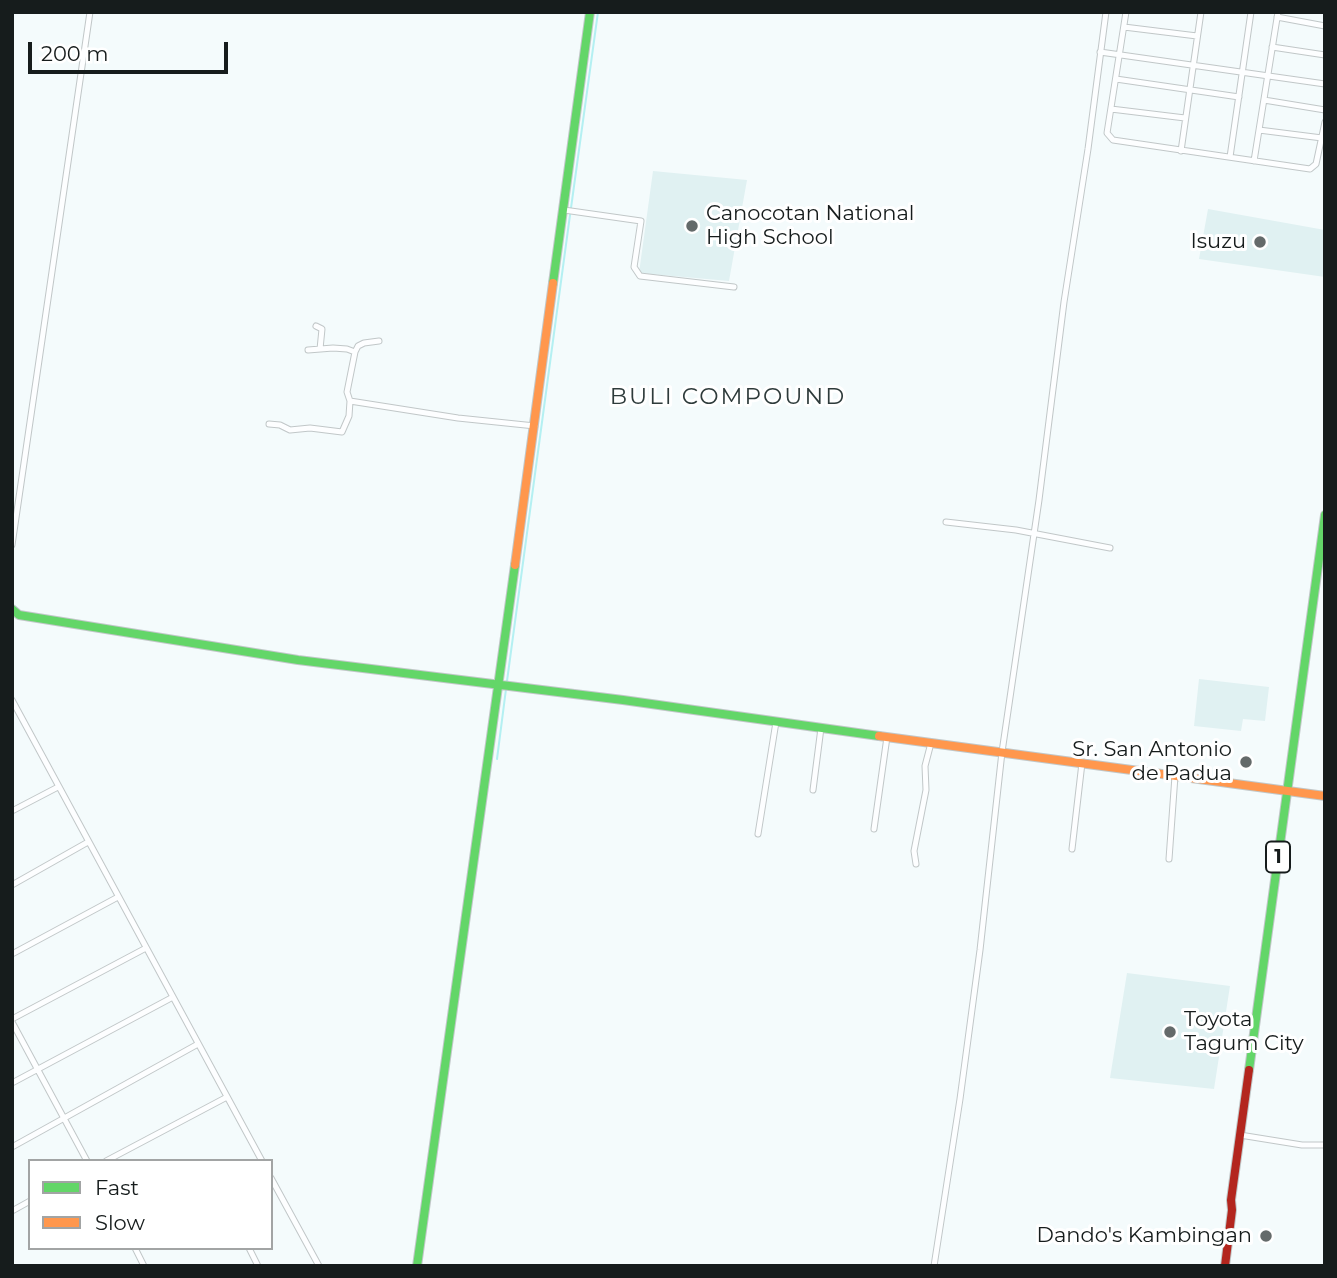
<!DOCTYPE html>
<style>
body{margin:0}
#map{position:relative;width:1337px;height:1278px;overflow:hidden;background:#f4fbfc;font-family:Montserrat,sans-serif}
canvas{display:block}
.frame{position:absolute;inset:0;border:14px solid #161c1c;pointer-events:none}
.legend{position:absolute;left:28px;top:1159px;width:245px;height:91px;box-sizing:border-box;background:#fff;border:2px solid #a2a4a4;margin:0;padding:9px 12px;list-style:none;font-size:21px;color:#161c1c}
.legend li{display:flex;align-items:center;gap:14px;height:35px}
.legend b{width:35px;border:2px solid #a2a4a4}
.scale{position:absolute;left:28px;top:42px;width:200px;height:32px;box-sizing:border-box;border:4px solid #161c1c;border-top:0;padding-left:9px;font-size:21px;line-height:24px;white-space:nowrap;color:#161c1c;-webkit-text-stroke:5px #fff;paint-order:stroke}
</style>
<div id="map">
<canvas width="1337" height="1278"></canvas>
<div class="frame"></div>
<ul class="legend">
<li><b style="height:9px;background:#63d668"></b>Fast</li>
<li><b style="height:9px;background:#ff974d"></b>Slow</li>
</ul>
<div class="scale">200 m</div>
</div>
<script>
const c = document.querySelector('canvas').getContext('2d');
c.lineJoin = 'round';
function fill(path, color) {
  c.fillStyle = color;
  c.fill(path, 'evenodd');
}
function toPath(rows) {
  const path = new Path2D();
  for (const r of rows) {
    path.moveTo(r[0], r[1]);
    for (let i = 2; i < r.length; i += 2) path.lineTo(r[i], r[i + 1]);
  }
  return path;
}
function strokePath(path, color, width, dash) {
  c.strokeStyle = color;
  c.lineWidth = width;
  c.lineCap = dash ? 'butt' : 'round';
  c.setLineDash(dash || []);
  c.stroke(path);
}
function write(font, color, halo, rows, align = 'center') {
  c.font = font + ' Montserrat,sans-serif';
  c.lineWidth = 6;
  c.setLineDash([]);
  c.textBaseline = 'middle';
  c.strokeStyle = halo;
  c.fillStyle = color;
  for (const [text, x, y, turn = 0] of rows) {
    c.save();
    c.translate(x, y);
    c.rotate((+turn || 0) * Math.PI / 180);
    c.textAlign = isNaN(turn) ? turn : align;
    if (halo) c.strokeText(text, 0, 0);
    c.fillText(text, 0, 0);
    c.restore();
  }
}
fill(toPath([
 [653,171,747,180,729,281,639,273],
 [1208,209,1325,230,1325,277,1199,259],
 [1199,679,1269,687,1265,721,1243,719,1241,731,1194,726],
 [1127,973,1230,986,1214,1089,1110,1078]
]), '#e0f1f2');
strokePath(toPath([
 [571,208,598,12],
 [507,681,570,215],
 [497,759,506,689]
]), '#b4f0f2', 2);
const street = toPath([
 [1126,12,1107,133,1113,140,1310,169,1316,164,1325,122],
 [1277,17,1325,26],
 [1124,27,1197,36],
 [1272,47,1325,55],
 [1100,52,1325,84],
 [1116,79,1239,97],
 [1264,100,1325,110],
 [1111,109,1185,118],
 [1259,130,1322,138],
 [1181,151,1201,12],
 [1230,157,1251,12],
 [1254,161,1278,12],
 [564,210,641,221,634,267,640,276,734,287],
 [316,326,322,329,320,349],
 [379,341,364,343,358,346,355,352,347,392,350,401,458,418,535,426],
 [308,350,333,348,347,349,355,352],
 [269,424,280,425,290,430,310,428,342,432,349,416,350,401],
 [946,522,1016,530,1110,548],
 [12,545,90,12],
 [12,700,262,1161],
 [813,790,821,728],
 [12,811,58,787],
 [874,829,887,737],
 [758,834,776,722],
 [1072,849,1082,763],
 [1169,859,1175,776],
 [916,864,914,851,926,790,925,766,931,743],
 [12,885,88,842],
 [12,954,118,897],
 [12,1019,146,948],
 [12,1022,87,1161],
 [12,1083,173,997],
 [1240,1135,1302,1145,1325,1145],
 [12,1147,198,1044],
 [106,1161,227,1097],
 [271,1178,319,1266],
 [12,1211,30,1201],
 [135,1248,144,1266],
 [249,1248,258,1266],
 [934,1266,960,1099,980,950,1002,752,1039,500,1064,302,1088,149,1106,12]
]);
const fast = toPath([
 [553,283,590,12],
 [12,609,19,615,298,660,623,700,879,736],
 [1249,1070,1325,515],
 [417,1266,515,565]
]);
const slow = toPath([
 [515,565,553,283],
 [879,736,1325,796]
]);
const jam = toPath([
 [1225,1266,1232,1210,1231,1200,1249,1070]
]);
strokePath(street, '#c1c7c8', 7);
strokePath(fast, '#c1c7c8', 10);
strokePath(slow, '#c1c7c8', 10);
strokePath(jam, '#c1c7c8', 10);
strokePath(street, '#fdfeff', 5);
strokePath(fast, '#63d668', 8);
strokePath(slow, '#ff974d', 8);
strokePath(jam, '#b3261e', 8);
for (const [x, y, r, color] of [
 [692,226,7,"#646a6a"],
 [1260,242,7,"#646a6a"],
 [1246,762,7,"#646a6a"],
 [1170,1032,7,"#646a6a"],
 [1266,1236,7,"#646a6a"]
]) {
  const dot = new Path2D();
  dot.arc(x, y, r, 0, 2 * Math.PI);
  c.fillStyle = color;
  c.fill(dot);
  strokePath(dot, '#fff', 2.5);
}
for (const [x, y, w] of [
 [1278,857,24]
]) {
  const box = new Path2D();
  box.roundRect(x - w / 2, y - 15.5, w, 31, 5);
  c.fillStyle = '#fff';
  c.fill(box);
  strokePath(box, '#161c1c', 2);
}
write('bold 19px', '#161c1c', null, [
 ["1",1278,857]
]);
write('21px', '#161c1c', '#fff', [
 ["Canocotan National",706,214,"left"],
 ["High School",706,238,"left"],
 ["Isuzu",1246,242],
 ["Sr. San Antonio",1232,750],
 ["de Padua",1232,774],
 ["Toyota",1184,1020,"left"],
 ["Tagum City",1184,1044,"left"],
 ["Dando's Kambingan",1252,1236]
], 'right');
c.letterSpacing = '2px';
write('23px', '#2e3b3b', '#fff', [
 ["BULI COMPOUND",728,397]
]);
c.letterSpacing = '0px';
</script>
